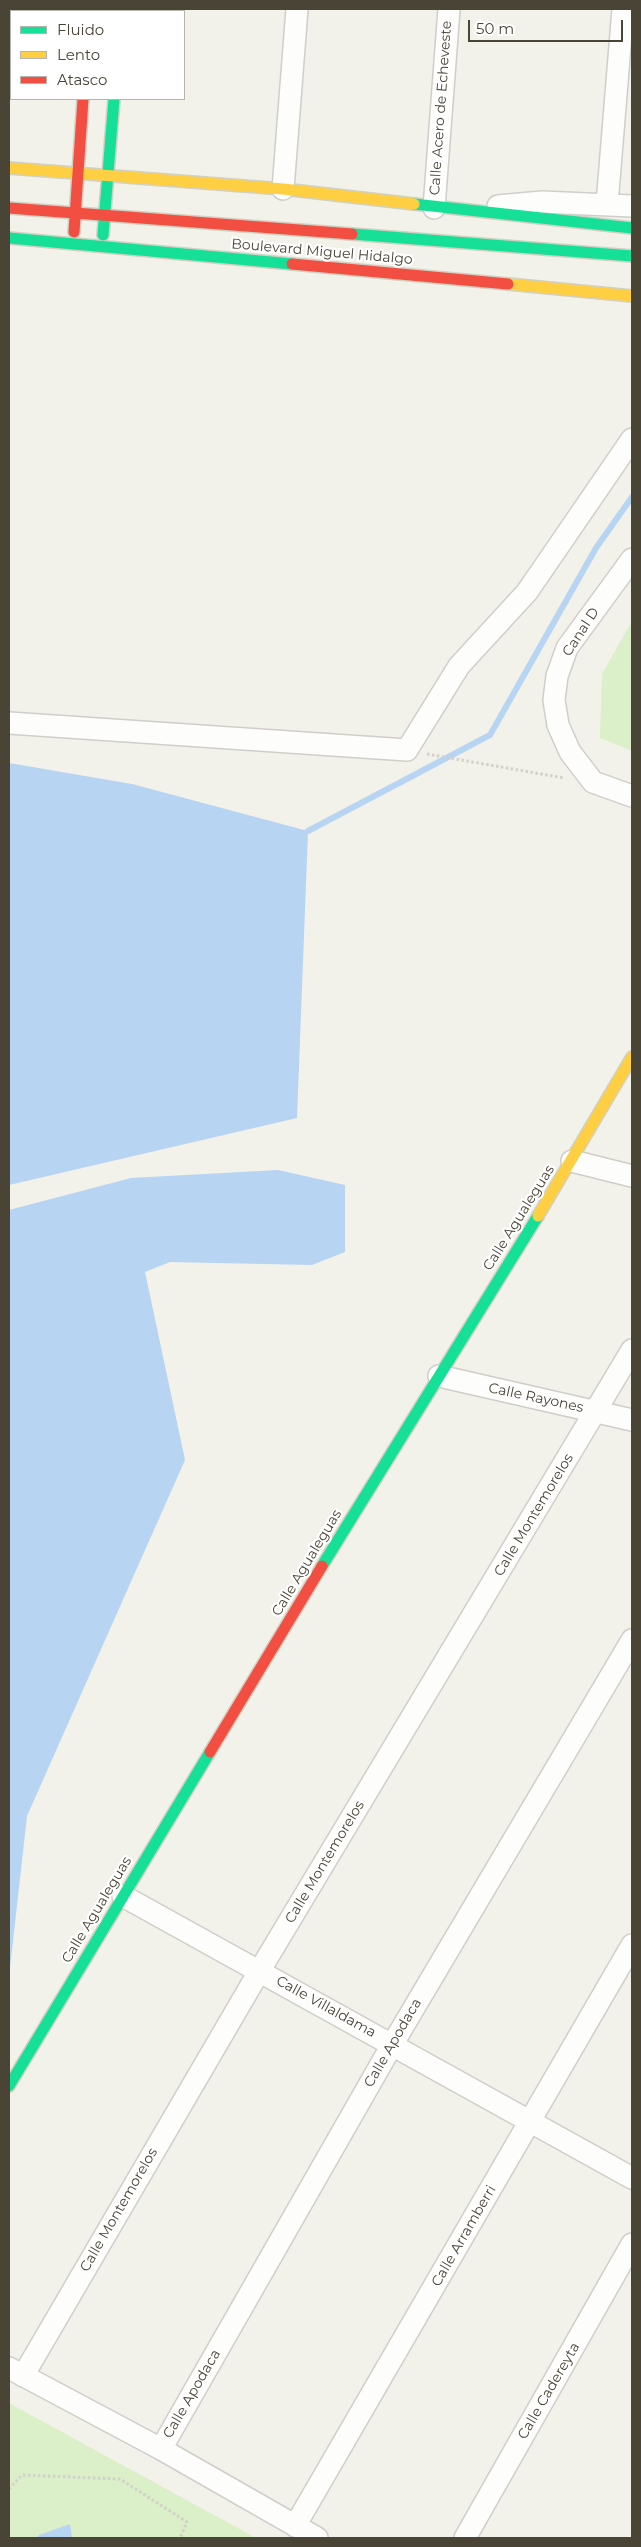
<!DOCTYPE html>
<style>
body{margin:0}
#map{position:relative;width:641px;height:2547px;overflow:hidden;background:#f2f1ea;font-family:Montserrat,sans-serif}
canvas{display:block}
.frame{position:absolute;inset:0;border:10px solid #494435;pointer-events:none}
.legend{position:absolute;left:10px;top:10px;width:175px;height:90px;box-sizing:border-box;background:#fff;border:1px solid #b6b4ae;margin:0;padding:6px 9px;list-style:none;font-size:15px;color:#494435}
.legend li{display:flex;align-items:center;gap:10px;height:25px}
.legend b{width:25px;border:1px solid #b6b4ae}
.scale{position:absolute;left:468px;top:20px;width:155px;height:22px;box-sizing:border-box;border:2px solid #494435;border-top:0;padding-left:6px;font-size:15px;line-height:18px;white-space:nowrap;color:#494435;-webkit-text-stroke:4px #fff;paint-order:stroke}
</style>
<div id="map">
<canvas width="641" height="2547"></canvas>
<div class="frame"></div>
<ul class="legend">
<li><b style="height:6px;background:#16e098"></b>Fluido</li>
<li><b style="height:6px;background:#ffcf43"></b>Lento</li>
<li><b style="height:6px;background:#f24e42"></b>Atasco</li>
</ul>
<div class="scale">50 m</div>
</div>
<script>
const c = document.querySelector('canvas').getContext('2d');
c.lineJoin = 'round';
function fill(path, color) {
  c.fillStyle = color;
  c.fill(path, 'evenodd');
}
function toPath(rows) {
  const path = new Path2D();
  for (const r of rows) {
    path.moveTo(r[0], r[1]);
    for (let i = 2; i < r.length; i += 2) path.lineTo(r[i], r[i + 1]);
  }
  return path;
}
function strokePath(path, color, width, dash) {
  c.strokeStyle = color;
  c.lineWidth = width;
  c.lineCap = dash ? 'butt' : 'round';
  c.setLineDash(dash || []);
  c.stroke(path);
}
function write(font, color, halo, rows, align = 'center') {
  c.font = font + ' Montserrat,sans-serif';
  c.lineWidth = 4.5;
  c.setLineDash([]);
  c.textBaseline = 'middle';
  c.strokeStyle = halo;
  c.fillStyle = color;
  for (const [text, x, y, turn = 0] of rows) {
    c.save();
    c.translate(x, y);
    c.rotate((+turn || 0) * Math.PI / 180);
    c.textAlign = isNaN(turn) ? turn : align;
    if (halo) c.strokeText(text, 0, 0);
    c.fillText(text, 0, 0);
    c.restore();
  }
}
fill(toPath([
 [632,621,632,751,600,738,602,674],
 [9,2403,256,2538,9,2538]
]), '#dbefc8');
fill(toPath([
 [9,763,132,784,308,831,297,1118,9,1185],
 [278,1170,345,1185,345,1252,312,1265,170,1262,145,1272,185,1460,27,1816,9,1977,9,1210,131,1178],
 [70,2524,72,2538,37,2538,39,2535]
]), '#b7d4f3');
strokePath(toPath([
 [308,831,490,735,596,548,632,497]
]), '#b7d4f3', 6);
const street = toPath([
 [283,189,297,9],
 [607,204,623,9],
 [498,206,542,202,632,206],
 [434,208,449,9],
 [632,559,567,648,557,676,554,700,558,725,570,752,593,782,632,796],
 [9,723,407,750,459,666,527,592,632,439],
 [572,1161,632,1176],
 [439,1376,632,1420],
 [123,1896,632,2178],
 [9,2368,161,2449,317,2538],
 [23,2376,260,1970,632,1350],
 [161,2449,392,2045,632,1640],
 [295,2526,632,1945],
 [465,2538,632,2244]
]);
const fast = toPath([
 [120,11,121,9],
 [414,204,632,228],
 [352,234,632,256],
 [103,235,114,99],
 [9,238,292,264],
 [322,1566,538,1216],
 [9,2086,210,1752]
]);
const slow = toPath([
 [9,168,283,189,414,204],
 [508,284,632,296],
 [538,1216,632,1057]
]);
const jam = toPath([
 [89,11,90,9],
 [9,208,352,234],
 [74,232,83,99],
 [292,264,508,284],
 [210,1752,322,1566]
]);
strokePath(street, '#d0cec8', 24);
strokePath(fast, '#d2d0c1', 14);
strokePath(slow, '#d2d0c1', 14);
strokePath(jam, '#d2d0c1', 14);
strokePath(toPath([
 [427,754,564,778],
 [9,2489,22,2475,120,2479,187,2522,180,2538]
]), '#d2d1ca', 3, [2.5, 2.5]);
strokePath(street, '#fdfdfc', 21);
strokePath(fast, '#16e098', 11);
strokePath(slow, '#ffcf43', 11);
strokePath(jam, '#f24e42', 11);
write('14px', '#494435', '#fff', [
 ["Calle Acero de Echeveste",441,108,-86],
 ["Boulevard Miguel Hidalgo",322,252,5],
 ["Canal D",581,632,-57],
 ["Calle Agualeguas",519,1218,-58],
 ["Calle Rayones",536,1398,12],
 ["Calle Montemorelos",534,1515,-59],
 ["Calle Agualeguas",307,1563,-59],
 ["Calle Montemorelos",325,1862,-59],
 ["Calle Agualeguas",97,1910,-59],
 ["Calle Villaldama",326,2007,29],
 ["Calle Apodaca",393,2043,-60],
 ["Calle Montemorelos",119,2210,-60],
 ["Calle Arramberri",464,2236,-60],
 ["Calle Cadereyta",549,2391,-60],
 ["Calle Apodaca",192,2394,-60]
]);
</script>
